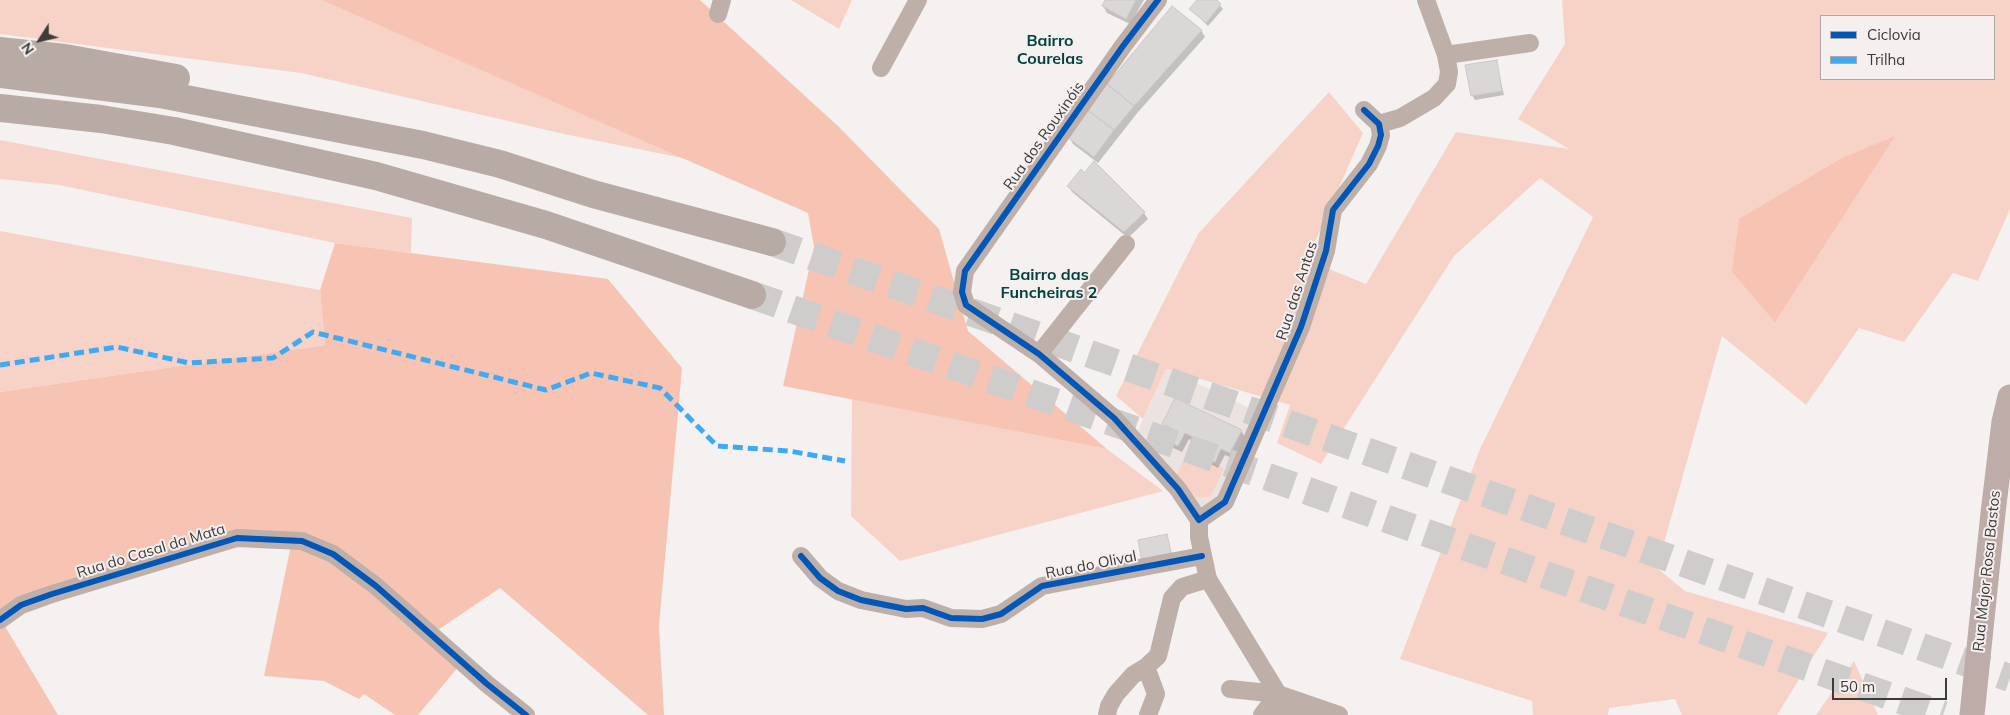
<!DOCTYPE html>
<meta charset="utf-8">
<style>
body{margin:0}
#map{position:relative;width:2010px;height:715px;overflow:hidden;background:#f4f1f0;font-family:Mulish,sans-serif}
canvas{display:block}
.legend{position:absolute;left:1820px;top:15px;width:175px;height:65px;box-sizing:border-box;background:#f5f0ef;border:1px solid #aba8a7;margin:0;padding:6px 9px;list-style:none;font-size:15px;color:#3d3b3a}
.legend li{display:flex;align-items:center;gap:10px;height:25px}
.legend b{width:25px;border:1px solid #aba8a7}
.north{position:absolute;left:15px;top:15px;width:50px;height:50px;-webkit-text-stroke:4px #f5f0ef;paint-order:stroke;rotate:235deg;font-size:14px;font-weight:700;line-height:20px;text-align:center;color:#3d3b3a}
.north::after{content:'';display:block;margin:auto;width:18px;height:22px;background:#3d3b3a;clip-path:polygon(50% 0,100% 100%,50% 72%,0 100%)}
.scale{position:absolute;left:1832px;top:678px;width:115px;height:22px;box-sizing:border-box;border:2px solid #3d3b3a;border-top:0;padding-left:6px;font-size:15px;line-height:18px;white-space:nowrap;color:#3d3b3a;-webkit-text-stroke:4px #f5f0ef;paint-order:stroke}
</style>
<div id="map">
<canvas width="2010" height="715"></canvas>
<ul class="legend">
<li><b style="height:6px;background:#0057b8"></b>Ciclovia</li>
<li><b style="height:6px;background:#3fa9f5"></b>Trilha</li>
</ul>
<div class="north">N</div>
<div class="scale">50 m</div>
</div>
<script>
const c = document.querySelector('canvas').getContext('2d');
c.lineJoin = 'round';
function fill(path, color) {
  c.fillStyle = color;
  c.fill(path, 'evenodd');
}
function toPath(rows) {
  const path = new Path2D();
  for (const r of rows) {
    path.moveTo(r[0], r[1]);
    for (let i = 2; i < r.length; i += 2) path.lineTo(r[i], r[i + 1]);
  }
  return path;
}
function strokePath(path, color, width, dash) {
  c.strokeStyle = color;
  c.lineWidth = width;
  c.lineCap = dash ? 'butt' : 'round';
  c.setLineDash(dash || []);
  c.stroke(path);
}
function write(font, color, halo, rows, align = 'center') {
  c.font = font + ' Mulish,sans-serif';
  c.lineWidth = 4;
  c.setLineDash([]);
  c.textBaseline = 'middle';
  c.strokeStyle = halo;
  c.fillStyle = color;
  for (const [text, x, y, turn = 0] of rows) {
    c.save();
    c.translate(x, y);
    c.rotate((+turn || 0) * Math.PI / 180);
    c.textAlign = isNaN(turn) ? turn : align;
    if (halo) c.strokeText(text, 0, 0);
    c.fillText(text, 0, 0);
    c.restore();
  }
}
fill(toPath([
 [1166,369,1258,412,1219,499,1205,506,1199,506,1136,435]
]), '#ebe3e0');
fill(toPath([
 [0,0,321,0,687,159,564,134,301,73,0,34],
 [791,0,852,0,839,29],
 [1562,0,2010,0,2010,209,1978,281,1953,273,1904,342,1859,328,1806,405,1722,336,1657,568,1685,591,1828,633,1777,715,1682,715,1675,699,1609,708,1608,715,1533,715,1532,701,1400,659,1480,449,1593,217,1540,178,1454,256,1321,464,1277,443,1290,405,1166,369,1143,419,1116,396,1198,234,1329,92,1363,133,1307,260,1366,284,1456,132,1569,149,1518,119,1565,44],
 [1821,16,1994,16,1994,79,1821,79],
 [0,140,412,218,411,253,335,243,59,185,0,179],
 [0,231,320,290,325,345,0,392],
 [852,399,1107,449,1163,491,900,561,851,516],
 [1187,452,1224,468,1213,492,1209,497,1196,497,1181,482,1177,474],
 [1854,661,1878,715,1816,715]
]), '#f7d3c7');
fill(toPath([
 [321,0,700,0,839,127,939,229,968,331,1107,449,783,386,814,247,808,213],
 [1895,136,1775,322,1732,272,1739,219,1842,158],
 [335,243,608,279,682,368,659,626,664,715,648,715,500,588,426,638,459,666,418,715,395,715,364,694,359,699,324,681,264,676,291,545,228,546,41,602,3,623,58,715,0,715,0,392,325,345,320,290]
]), '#f7c4b4');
fill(toPath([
 [1107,0,1144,0,1130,24,1107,13,1103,6],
 [1199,0,1215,0,1223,9,1208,26,1191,9],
 [1201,30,1205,37,1138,112,1098,163,1073,144,1069,137],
 [1496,61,1504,95,1475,100,1472,95],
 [1084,175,1144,213,1148,219,1128,238,1072,192,1069,186],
 [1164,424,1241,431,1245,437,1234,459,1225,455,1218,468,1207,462,1203,456,1207,447,1189,439,1182,452,1169,446,1165,439,1168,431]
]), '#0003');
const building = toPath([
 [1105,0,1136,0,1126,19,1102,6,1105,0],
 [1197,0,1217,0,1221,4,1206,23,1189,9,1197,0],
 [1172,6,1202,30,1134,106,1107,84,1172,6],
 [1497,60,1502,91,1471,96,1465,65,1497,60],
 [1107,84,1134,106,1114,130,1086,109,1107,84],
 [1086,109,1114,130,1094,157,1067,137,1086,109],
 [1094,161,1145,212,1124,232,1067,186,1081,169,1084,173,1094,161],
 [1175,398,1242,430,1230,453,1221,449,1215,462,1201,456,1207,444,1185,433,1178,446,1163,439,1169,427,1162,424,1175,398],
 [1167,534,1172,556,1142,562,1138,540,1167,534]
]);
fill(building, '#dad8d7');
strokePath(building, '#cbc9c8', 1);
strokePath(toPath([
 [772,242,2010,678],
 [752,295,1943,715]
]), '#cfcdcc', 28, [28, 14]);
strokePath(toPath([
 [1158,0,1123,46,965,271,962,292,966,305,1039,354,1114,418,1178,489,1199,520],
 [718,14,722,0],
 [1446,55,1530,43],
 [881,68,918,0],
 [1379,124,1400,118,1434,98,1447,84,1449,72,1446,55,1426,0],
 [1039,354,1126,244],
 [1199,520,1225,502,1301,327,1326,251,1333,210,1369,164,1378,146,1381,135,1379,124,1364,110],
 [1199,520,1199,537,1208,579,1278,694,1262,715],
 [801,556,820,578,838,591,861,600,906,609,923,608,951,618,982,619,1001,614,1042,586,1202,556],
 [0,620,21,605,52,594,237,538,302,541,333,554,376,586,487,684,526,715],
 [1230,689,1278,694,1339,715],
 [1107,715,1109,706,1116,694,1133,675,1146,667],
 [1148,715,1156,694,1146,667,1158,656,1172,598,1182,587,1208,579],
 [1269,715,1313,706]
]), '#beafa9', 18);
strokePath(toPath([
 [1972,715,1993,513,2004,422,2010,397]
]), '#bdaca7', 25);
strokePath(toPath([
 [0,51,65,58,176,78],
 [0,74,160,94,423,145,500,164,593,194,772,242],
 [0,108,101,119,174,131,376,176,546,225,752,295]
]), '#b8aba6', 28);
strokePath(toPath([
 [0,365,117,347,189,363,273,358,313,332,546,390,591,373,660,388,717,446,789,451,845,461]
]), '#3fa9f5', 5, [10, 5]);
strokePath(toPath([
 [1158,0,1123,46,965,271,962,292,966,305,1039,354,1114,418,1178,489,1199,520,1225,502,1301,327,1326,251,1333,210,1369,164,1378,146,1381,135,1379,124,1364,110],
 [801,556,820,578,838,591,861,600,906,609,923,608,951,618,982,619,1001,614,1042,586,1202,556],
 [0,620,21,605,52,594,237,538,302,541,333,554,376,586,487,684,526,715]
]), '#0057b8', 6);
write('15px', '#3d3b3a', '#f5f0ef', [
 ["Rua dos Rouxinóis",1044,136,-55],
 ["Rua das Antas",1297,291,-72],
 ["Rua do Casal da Mata",151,551,-17],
 ["Rua do Olival",1091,565,-11],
 ["Rua Major Rosa Bastos",1987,571,-84]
]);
write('bold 16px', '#00433f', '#f5f0ef', [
 ["Bairro",1050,41],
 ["Courelas",1050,59],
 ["Bairro das",1049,275],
 ["Funcheiras 2",1049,293]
]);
</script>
